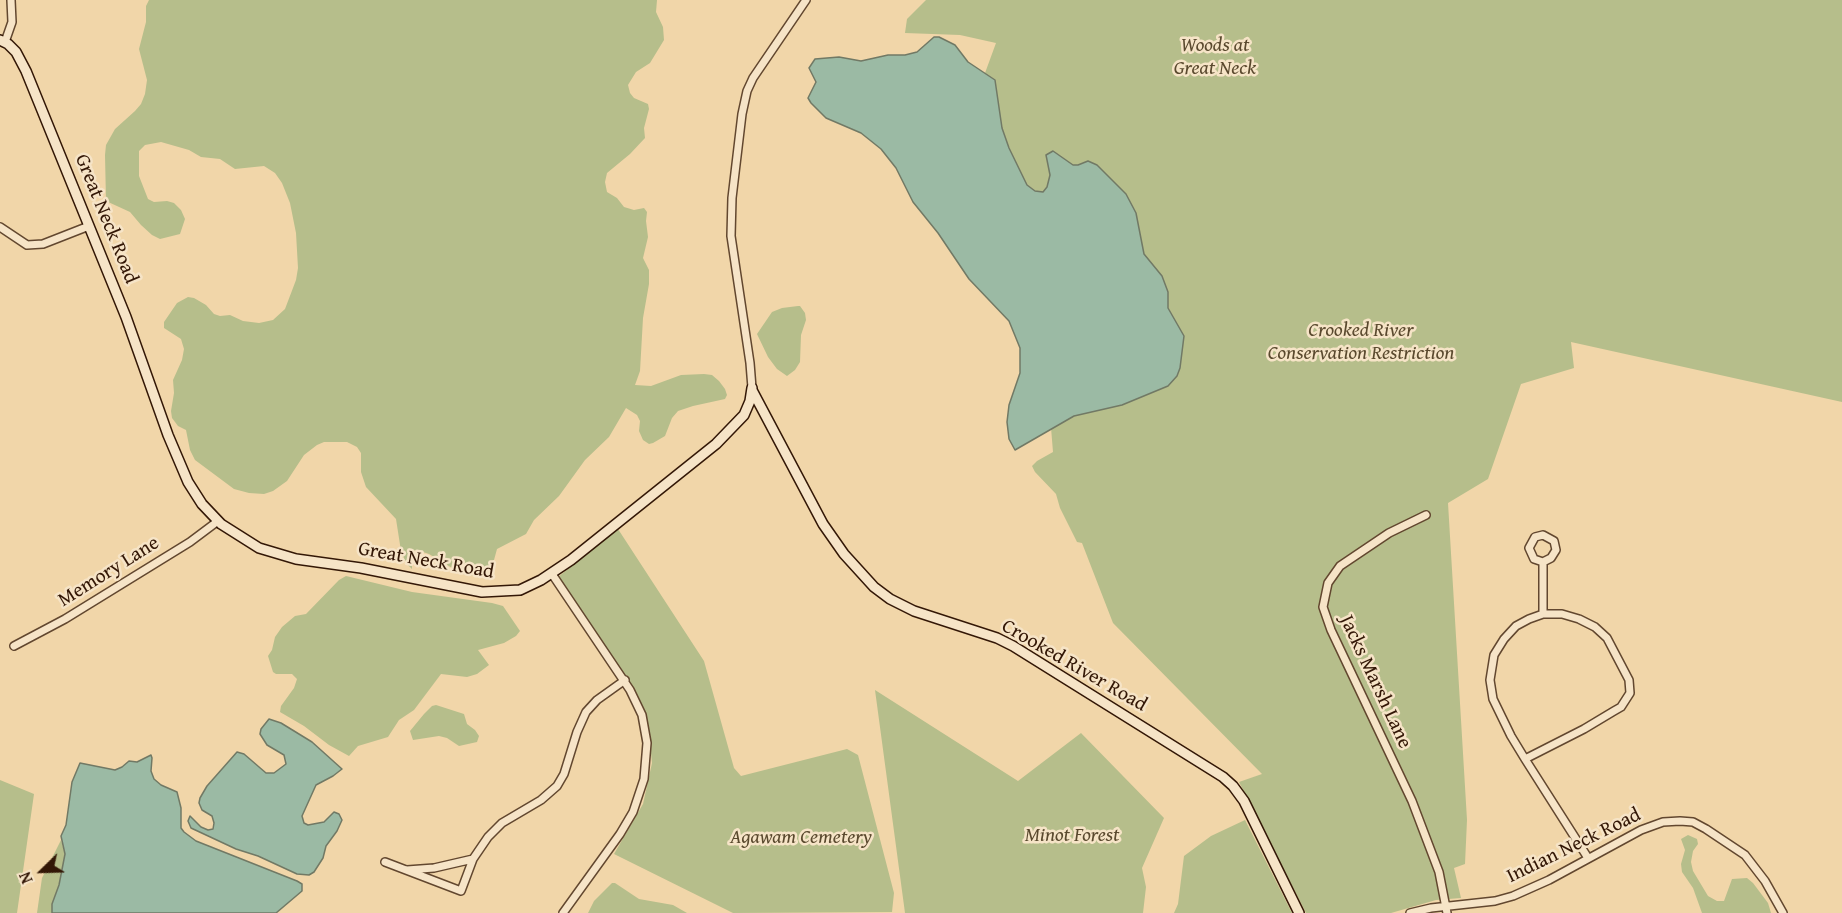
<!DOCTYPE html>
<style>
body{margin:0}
#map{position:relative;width:1842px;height:913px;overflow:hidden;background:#f1d6a9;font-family:"Gentium Book Plus",serif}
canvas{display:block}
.north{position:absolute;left:12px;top:841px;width:60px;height:60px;-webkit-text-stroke:4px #f6e4c7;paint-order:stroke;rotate:247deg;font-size:16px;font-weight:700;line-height:24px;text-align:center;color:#331706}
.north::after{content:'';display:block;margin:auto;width:21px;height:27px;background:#331706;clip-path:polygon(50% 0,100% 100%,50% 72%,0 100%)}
</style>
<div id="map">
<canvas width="1842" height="913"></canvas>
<div class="north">N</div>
</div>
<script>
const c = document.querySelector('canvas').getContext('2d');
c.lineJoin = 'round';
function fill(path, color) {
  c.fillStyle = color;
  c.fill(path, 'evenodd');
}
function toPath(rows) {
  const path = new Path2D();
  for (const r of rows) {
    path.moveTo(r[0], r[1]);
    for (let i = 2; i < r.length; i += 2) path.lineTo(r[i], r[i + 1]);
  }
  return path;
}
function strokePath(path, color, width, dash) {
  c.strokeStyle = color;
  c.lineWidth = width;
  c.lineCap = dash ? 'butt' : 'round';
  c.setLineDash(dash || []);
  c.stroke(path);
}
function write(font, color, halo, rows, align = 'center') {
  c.font = font + ' "Gentium Book Plus",serif';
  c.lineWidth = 5;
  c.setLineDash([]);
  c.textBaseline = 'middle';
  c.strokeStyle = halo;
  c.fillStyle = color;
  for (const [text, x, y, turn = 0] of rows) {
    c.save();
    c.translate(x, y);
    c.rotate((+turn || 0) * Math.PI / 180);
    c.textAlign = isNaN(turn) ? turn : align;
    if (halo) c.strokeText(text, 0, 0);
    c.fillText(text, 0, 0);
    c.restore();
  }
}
fill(toPath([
 [149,0,657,0,656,12,663,27,664,40,650,63,636,72,628,85,630,93,634,98,648,104,649,109,644,128,645,138,630,154,607,173,605,182,607,192,617,198,624,207,634,210,644,208,647,212,646,221,648,237,643,258,649,270,649,284,643,318,640,371,635,385,651,386,681,375,704,374,712,375,719,381,725,389,727,395,725,399,693,406,678,411,672,418,665,436,653,443,649,444,643,440,639,431,640,421,637,415,626,408,609,437,585,460,559,496,534,520,526,534,497,549,491,571,482,577,462,574,429,554,417,550,413,551,412,555,412,569,406,563,401,551,396,519,366,487,361,472,361,453,357,447,347,442,324,442,317,445,304,455,287,481,273,491,264,494,249,493,234,489,195,460,190,450,186,430,178,426,172,418,171,411,174,393,173,380,182,360,184,349,181,339,164,328,164,322,177,303,188,297,194,298,206,305,214,314,220,316,230,315,243,321,259,323,273,320,285,309,296,280,298,268,296,233,290,203,282,183,275,173,264,166,235,169,220,159,201,157,189,150,161,142,145,145,139,151,139,176,148,199,154,202,167,201,174,203,181,210,185,219,180,234,160,239,152,235,141,225,130,212,106,201,105,155,106,145,115,129,135,111,141,104,145,94,147,80,139,49,146,22,146,6],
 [926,0,1842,0,1842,402,1571,342,1574,368,1521,384,1488,479,1448,503,1467,820,1465,864,1454,868,1461,898,1436,900,1391,913,1306,913,1239,782,1262,774,1113,623,1082,543,1077,542,1060,508,1056,494,1035,472,1032,466,1037,461,1053,452,1048,391,959,144,996,43,960,35,905,33,907,19],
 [798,306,800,306,805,313,806,320,801,335,800,362,795,370,787,376,777,369,768,357,757,334,772,312,782,308],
 [618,529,704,661,734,768,741,776,847,749,858,755,894,893,892,912,733,913,614,854,643,804,652,763,648,725,636,692,558,577],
 [346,576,412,592,492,603,503,606,520,631,516,636,504,643,478,650,489,665,477,674,467,677,441,674,414,710,399,720,388,737,358,746,349,756,329,745,304,726,280,712,281,706,294,688,297,679,292,674,276,674,273,672,268,656,272,650,275,637,282,627,295,616,306,614,339,580],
 [875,690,1018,781,1081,733,1164,818,1142,868,1146,887,1143,913,905,913],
 [436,705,464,714,467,724,475,730,479,736,477,742,459,746,447,738,439,736,413,740,410,731,424,714,432,706],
 [0,780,34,794,17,913,0,913],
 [1245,820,1292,913,1174,913,1178,904,1184,856,1211,836],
 [1688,835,1697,839,1698,844,1693,851,1691,862,1693,871,1708,896,1717,901,1724,901,1732,879,1747,878,1753,883,1768,903,1771,913,1702,913,1693,888,1682,872,1681,864,1685,850,1681,839],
 [61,840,65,854,59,885,52,904,52,913,37,913,42,878],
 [612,883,615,883,639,899,673,905,687,913,588,913,594,901]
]), '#b6be8b');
const water = toPath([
 [934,37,939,37,955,45,968,62,995,80,1002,128,1009,148,1027,185,1035,191,1043,192,1047,187,1050,175,1046,155,1053,151,1073,165,1078,165,1088,161,1097,165,1126,194,1136,213,1144,254,1162,276,1168,292,1168,308,1184,336,1180,368,1177,376,1168,386,1122,405,1074,416,1015,450,1009,439,1007,422,1009,405,1020,373,1020,348,1009,321,969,279,938,233,913,202,896,168,881,149,861,133,826,118,811,103,808,98,816,82,809,68,815,59,839,57,861,61,888,55,905,55,917,52,934,37],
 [269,719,281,723,312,742,342,769,333,776,316,785,302,816,304,823,308,825,324,822,334,812,339,814,342,820,337,831,326,846,323,858,314,872,309,875,297,874,258,856,236,849,191,828,188,821,190,816,201,827,208,830,213,829,214,823,212,816,202,810,199,803,200,798,207,786,237,752,244,754,266,773,274,773,286,764,284,755,267,745,260,734,261,729,269,719],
 [151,755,152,758,151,771,154,779,161,785,177,792,181,808,181,828,184,832,196,841,297,881,302,884,302,891,276,913,52,913,52,904,59,885,65,854,61,836,66,825,72,782,80,763,115,770,122,767,129,761,137,762,151,755]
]);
fill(water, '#9bbaa4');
strokePath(water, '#717965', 1.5);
const street = toPath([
 [5,42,12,22,11,0],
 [0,227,27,245,43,244,89,226],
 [752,388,750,363,731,236,732,198,742,114,747,91,753,78,806,0],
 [1426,515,1389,533,1340,566,1328,583,1323,607,1331,630,1412,801,1439,872,1447,913],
 [1543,562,1534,559,1529,548,1535,537,1543,535,1554,541,1556,550,1551,558,1543,562,1543,614],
 [552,574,630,690,642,715,647,743,644,779,633,812,620,834,563,913],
 [14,646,65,619,190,542,218,521],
 [1525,759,1584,729,1614,711,1621,707,1630,693,1629,680,1607,638,1595,627,1579,619,1562,614,1543,614,1529,619,1516,626,1504,639,1494,655,1490,680,1493,699,1511,736,1525,759,1588,858],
 [385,862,461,891,473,859,488,837,502,823,541,800,557,786,564,774,577,732,586,712,597,700,625,680],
 [407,870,434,868,473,859],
 [1410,913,1431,908,1495,901,1513,896,1549,880,1641,830,1663,822,1680,821,1693,822,1706,829,1745,855,1765,881,1783,913]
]);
const secondary = toPath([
 [0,40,8,44,16,52,26,71,126,317,168,435,188,482,202,504,221,524,259,548,296,559,361,568,482,592,520,590,541,580,571,560,716,444,744,415,750,401,752,388],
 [752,390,823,524,844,554,874,587,890,599,914,611,997,638,1013,646,1223,777,1233,786,1244,801,1299,913]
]);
strokePath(street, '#62472f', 10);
strokePath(secondary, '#331706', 12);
strokePath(street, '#f6e4c7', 7);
strokePath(secondary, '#f6e4c7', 9);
write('italic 20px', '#5a492e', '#f6e4c7', [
 ["Woods at",1215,46],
 ["Great Neck",1215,69],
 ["Crooked River",1361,331],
 ["Conservation Restriction",1361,354],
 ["Minot Forest",1072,836],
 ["Agawam Cemetery",801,838]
]);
write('20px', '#331706', '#f6e4c7', [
 ["Great Neck Road",106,219,68],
 ["Great Neck Road",426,561,10],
 ["Memory Lane",109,572,-32],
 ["Crooked River Road",1074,666,30],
 ["Jacks Marsh Lane",1375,682,65],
 ["Indian Neck Road",1574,846,-26]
]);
</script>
